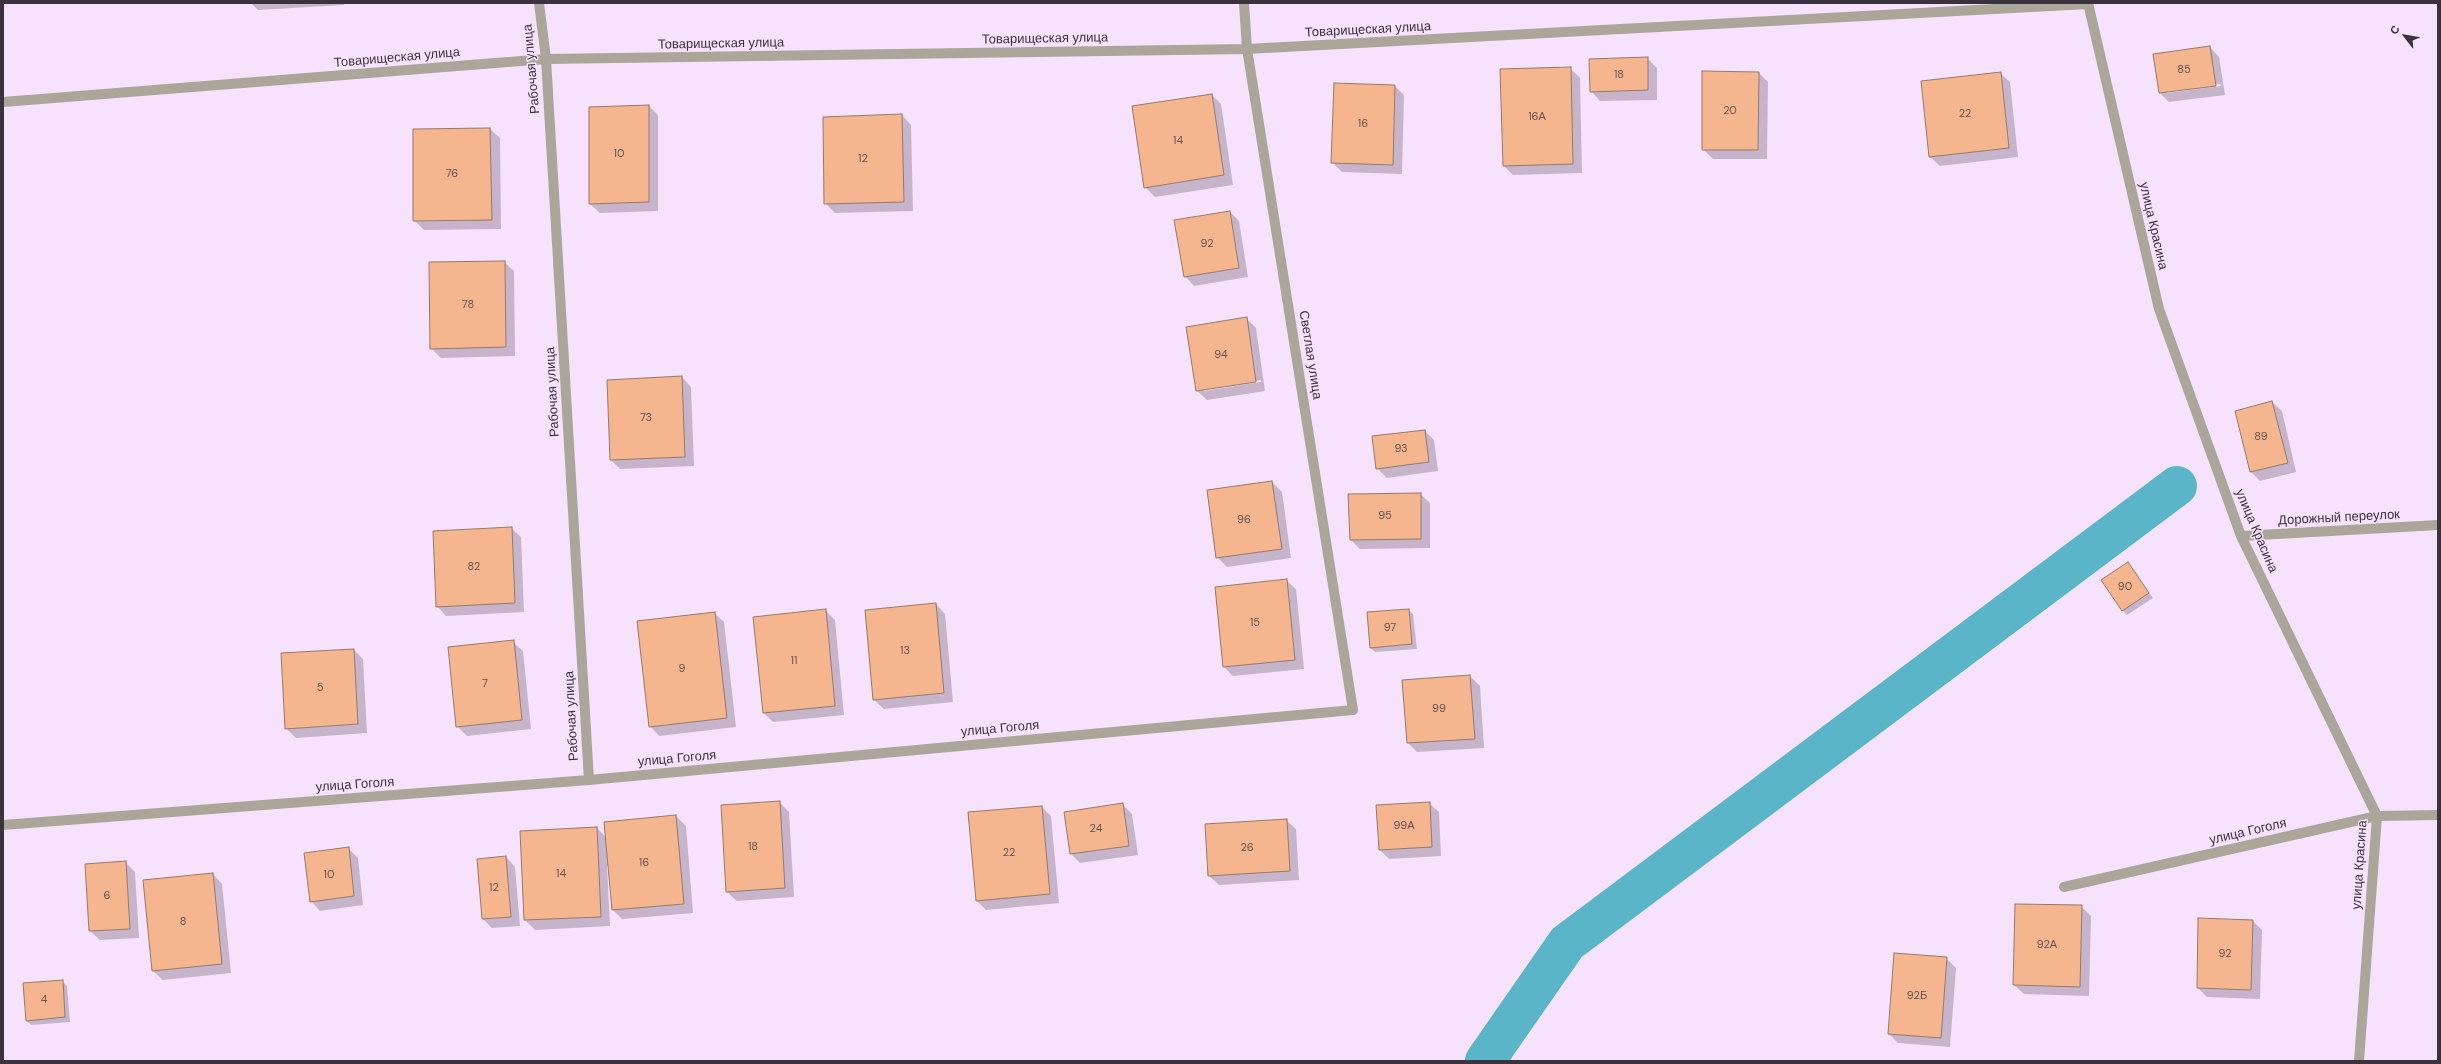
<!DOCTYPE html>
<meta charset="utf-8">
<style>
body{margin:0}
#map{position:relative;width:2441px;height:1064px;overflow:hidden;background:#f7e2fd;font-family:"DM Sans",sans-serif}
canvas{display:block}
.frame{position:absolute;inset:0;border:4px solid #3a323c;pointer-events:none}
.north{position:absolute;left:2385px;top:16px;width:40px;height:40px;-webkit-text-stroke:3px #f7e2fd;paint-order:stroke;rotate:301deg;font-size:11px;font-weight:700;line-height:16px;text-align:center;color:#3a323c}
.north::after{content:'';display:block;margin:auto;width:14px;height:18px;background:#3a323c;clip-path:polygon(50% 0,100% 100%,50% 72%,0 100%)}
</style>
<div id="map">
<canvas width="2441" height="1064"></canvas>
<div class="frame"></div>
<div class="north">С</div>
</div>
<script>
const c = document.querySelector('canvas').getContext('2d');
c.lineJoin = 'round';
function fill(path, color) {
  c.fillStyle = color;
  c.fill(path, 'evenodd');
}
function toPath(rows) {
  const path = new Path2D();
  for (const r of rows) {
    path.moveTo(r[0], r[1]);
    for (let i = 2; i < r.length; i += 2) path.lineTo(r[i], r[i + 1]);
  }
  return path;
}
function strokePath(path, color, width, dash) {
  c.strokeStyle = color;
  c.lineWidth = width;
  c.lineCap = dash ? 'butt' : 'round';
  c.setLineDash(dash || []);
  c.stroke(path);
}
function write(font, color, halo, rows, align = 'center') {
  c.font = font + ' "DM Sans",sans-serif';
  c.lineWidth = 3;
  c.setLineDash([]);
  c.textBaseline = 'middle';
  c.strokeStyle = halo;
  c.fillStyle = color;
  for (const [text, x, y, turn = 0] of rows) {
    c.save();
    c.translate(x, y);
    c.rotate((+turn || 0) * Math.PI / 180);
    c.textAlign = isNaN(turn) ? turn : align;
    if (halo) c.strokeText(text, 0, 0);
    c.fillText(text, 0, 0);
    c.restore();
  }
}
fill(toPath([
 [251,3,344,3,344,5,258,10],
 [2210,47,2219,57,2225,95,2169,102,2160,93],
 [2220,84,2221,86,2166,93,2166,91],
 [1647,58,1657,68,1657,100,1600,101,1591,91],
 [1570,68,1580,78,1582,173,1513,175,1504,166],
 [1759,73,1768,82,1767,159,1713,159,1703,149],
 [2000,73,2010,82,2018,157,1940,166,1930,157],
 [1395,86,1404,95,1402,174,1342,172,1332,162],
 [1212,95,1221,104,1233,185,1155,197,1145,187],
 [649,106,658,115,658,211,600,213,590,204],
 [902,115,911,125,913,211,835,213,825,203],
 [490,129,500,138,501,229,424,230,414,220],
 [1230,212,1239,221,1248,277,1194,286,1185,276],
 [504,262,514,271,515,356,441,358,431,348],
 [1246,318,1256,328,1265,391,1207,400,1197,391],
 [1261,380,1261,382,1204,391,1204,389],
 [682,377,691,387,694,466,620,469,611,460],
 [2272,402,2282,411,2296,472,2260,481,2250,471],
 [1425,431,1434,440,1438,471,1387,478,1377,468],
 [1272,482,1282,492,1291,558,1227,567,1217,557],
 [1420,494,1430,503,1430,548,1360,549,1351,540],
 [511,528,521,537,524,612,446,616,437,606],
 [2128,563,2153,598,2127,615,2123,611],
 [1286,580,1296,589,1304,669,1233,676,1224,667,1216,588],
 [936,604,945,614,953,702,884,709,874,700],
 [825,610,835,620,844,715,773,722,764,713],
 [1409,610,1413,614,1417,649,1375,652,1371,648],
 [714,613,724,622,736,727,659,736,650,726],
 [513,642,523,651,531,729,467,736,457,726],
 [354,650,363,659,367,733,296,738,286,728],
 [1470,676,1480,686,1484,748,1417,752,1408,743,1403,681],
 [779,802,789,812,794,897,737,901,727,892],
 [1429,803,1439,812,1441,856,1389,859,1380,850],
 [1123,805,1132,814,1138,855,1080,863,1071,854],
 [1042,807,1051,816,1059,903,986,910,976,900],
 [676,816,686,826,693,913,622,919,613,910,609,866,607,866,610,926,535,930,525,920,522,832,597,828,607,838],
 [1286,820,1296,829,1299,880,1219,885,1209,876],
 [348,848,358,858,363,905,320,911,311,901],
 [506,857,515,867,520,926,492,928,483,919],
 [125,862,135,872,139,938,100,940,90,931],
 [213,874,222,884,231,973,163,980,153,971],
 [2081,906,2091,916,2089,996,2024,994,2014,985],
 [2253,921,2262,930,2260,999,2207,997,2198,988],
 [1946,958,1956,968,1950,1047,1898,1043,1889,1034],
 [62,981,67,986,70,1022,31,1025,27,1021]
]), '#0003');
strokePath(toPath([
 [1485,1061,1567,943,2177,486]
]), '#5ab5c9', 40);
const building = toPath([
 [2210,46,2216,86,2159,93,2153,54,2210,46],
 [1648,57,1648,90,1590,92,1589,59,1648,57],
 [1571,67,1573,164,1503,166,1500,69,1571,67],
 [1702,71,1759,72,1758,150,1702,150,1702,71],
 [2001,72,2009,148,1929,157,1921,81,2001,72],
 [1334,83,1395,85,1393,165,1331,163,1334,83],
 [1212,94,1224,175,1144,188,1132,106,1212,94],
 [649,105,649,202,589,204,589,107,649,105],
 [902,114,904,202,824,204,823,117,902,114],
 [490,128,492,220,413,221,413,129,490,128],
 [1230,211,1239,268,1184,277,1174,220,1230,211],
 [505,261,506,347,430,349,429,262,505,261],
 [1247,317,1256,382,1196,391,1186,327,1247,317],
 [682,376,685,457,610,460,607,380,682,376],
 [2272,401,2288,463,2250,472,2235,411,2272,401],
 [1425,430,1429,462,1376,469,1372,436,1425,430],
 [1272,481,1282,549,1216,558,1207,490,1272,481],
 [1421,493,1421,539,1350,540,1348,494,1421,493],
 [512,527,515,603,436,607,433,531,512,527],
 [2128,562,2149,593,2122,611,2101,580,2128,562],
 [1287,579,1295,660,1223,667,1215,587,1287,579],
 [936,603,944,693,873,700,865,610,936,603],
 [826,609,835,706,763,713,753,617,826,609],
 [1409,609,1412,644,1370,648,1367,612,1409,609],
 [715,612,727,718,649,727,637,621,715,612],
 [514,640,522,720,456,727,448,647,514,640],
 [354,649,358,724,285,729,281,653,354,649],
 [1470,675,1475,739,1407,743,1402,680,1470,675],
 [780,801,785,888,726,892,721,805,780,801],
 [1430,802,1432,847,1379,850,1376,805,1430,802],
 [1123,803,1129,846,1070,854,1064,812,1123,803],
 [1042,806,1050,894,976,901,968,812,1042,806],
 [676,815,684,904,612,910,604,822,676,815],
 [1287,819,1290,871,1208,876,1205,824,1287,819],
 [597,827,601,917,524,920,520,831,597,827],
 [349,847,354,896,310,902,304,853,349,847],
 [506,856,511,917,482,919,477,859,506,856],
 [126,861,130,929,89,931,85,864,126,861],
 [213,873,222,964,152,971,143,880,213,873],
 [2015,904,2082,905,2080,987,2013,985,2015,904],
 [2198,918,2253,920,2251,990,2197,988,2198,918],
 [1894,953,1947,957,1941,1038,1888,1034,1894,953],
 [63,980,65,1017,26,1021,23,983,63,980]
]);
fill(building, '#f5b58f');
strokePath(building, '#957969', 1);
strokePath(toPath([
 [539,3,546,59,589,780],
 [2088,3,2159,309,2241,536,2377,816,2359,1061],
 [3,102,546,59,1247,49,2088,4],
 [2241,536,2438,525],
 [3,825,589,780,1353,710,1247,49,1244,3],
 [2064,887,2377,816,2438,815]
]), '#aaa699', 10);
write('11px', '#695351', null, [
 ["85",2184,70],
 ["18",1619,75],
 ["20",1730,111],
 ["22",1965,114],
 ["16А",1537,117],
 ["16",1363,124],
 ["14",1178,141],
 ["10",619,154],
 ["12",863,159],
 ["76",452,174],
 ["92",1207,244],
 ["78",468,305],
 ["94",1221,355],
 ["73",646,418],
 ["89",2261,437],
 ["93",1401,449],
 ["95",1385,516],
 ["96",1244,520],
 ["82",474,567],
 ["90",2125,587],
 ["15",1255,623],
 ["97",1390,628],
 ["13",905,651],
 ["11",794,661],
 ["9",682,669],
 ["7",485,684],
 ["5",320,688],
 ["99",1439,709],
 ["99А",1404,826],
 ["24",1096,829],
 ["18",753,847],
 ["26",1247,848],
 ["22",1009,853],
 ["16",644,863],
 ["14",561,874],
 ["10",329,875],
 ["12",494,888],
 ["6",107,896],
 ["8",183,922],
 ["92А",2047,945],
 ["92",2225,954],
 ["92Б",1917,996],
 ["4",44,1000]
]);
write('13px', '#3a323c', '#f7e2fd', [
 ["Товарищеская улица",1368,30,-3],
 ["Товарищеская улица",1045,39,-1],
 ["Товарищеская улица",721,44,-1],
 ["Товарищеская улица",397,58,-5],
 ["Рабочая улица",532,69,-95],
 ["улица Красина",2153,226,77],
 ["Светлая улица",1310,355,81],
 ["Рабочая улица",553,392,-93],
 ["Дорожный переулок",2339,518,-3],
 ["улица Красина",2256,531,67],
 ["Рабочая улица",572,716,-93],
 ["улица Гоголя",1000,729,-5],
 ["улица Гоголя",677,759,-5],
 ["улица Гоголя",355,785,-4],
 ["улица Гоголя",2248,832,-13],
 ["улица Красина",2360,865,-86]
]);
</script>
